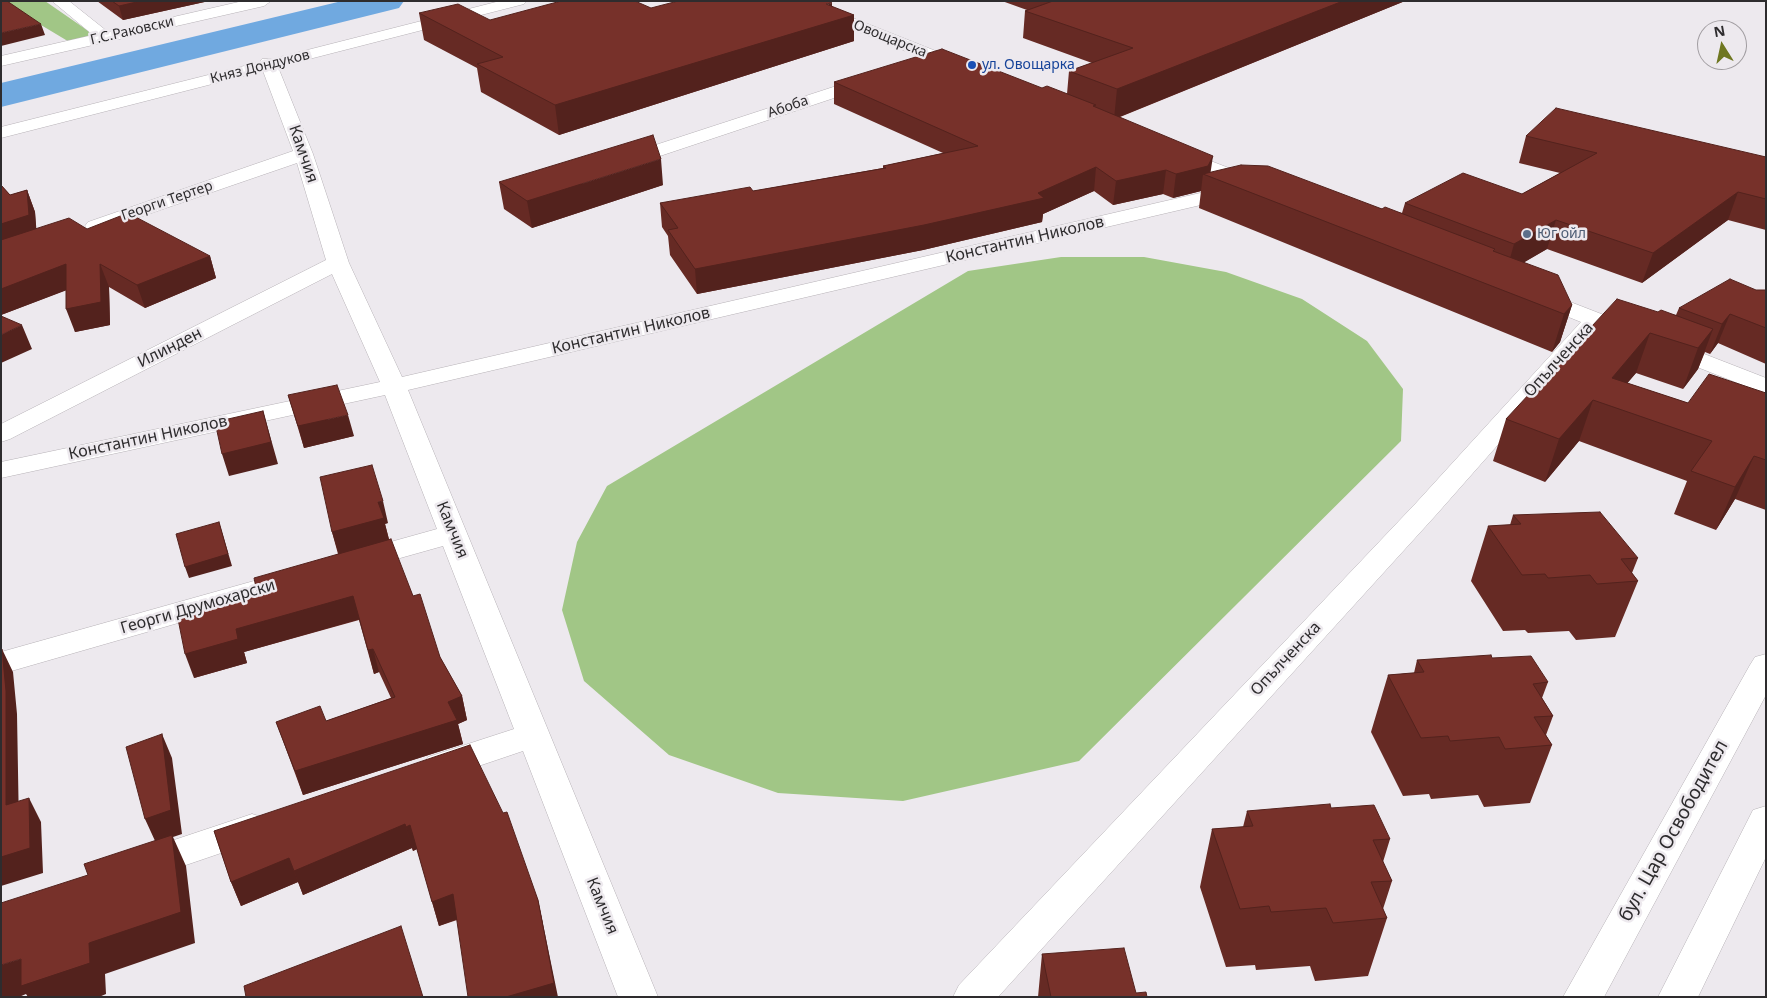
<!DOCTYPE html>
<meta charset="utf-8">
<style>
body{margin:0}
#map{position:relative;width:1767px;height:998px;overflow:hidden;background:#ede9ee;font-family:"Noto Sans",sans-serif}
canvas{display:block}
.frame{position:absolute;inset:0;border:2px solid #2e2c2e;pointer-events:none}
.north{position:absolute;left:1697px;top:20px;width:50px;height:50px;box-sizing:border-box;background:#ede9ee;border:1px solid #a19da1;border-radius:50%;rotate:350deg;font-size:14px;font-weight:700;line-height:20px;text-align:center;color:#2e2c2e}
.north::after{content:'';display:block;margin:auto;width:18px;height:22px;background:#6f7721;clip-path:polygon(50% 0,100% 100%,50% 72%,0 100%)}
</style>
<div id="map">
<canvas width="1767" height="998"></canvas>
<div class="frame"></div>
<div class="north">N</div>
</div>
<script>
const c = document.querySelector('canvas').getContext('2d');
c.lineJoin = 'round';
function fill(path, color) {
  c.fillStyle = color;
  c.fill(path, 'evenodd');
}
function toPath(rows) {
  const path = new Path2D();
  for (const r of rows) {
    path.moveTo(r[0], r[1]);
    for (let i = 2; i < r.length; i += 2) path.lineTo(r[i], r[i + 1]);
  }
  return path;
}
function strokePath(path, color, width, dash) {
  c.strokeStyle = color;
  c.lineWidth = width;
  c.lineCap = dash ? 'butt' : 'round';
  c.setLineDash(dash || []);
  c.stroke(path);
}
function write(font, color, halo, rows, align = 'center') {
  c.font = font + ' "Noto Sans",sans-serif';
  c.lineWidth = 5;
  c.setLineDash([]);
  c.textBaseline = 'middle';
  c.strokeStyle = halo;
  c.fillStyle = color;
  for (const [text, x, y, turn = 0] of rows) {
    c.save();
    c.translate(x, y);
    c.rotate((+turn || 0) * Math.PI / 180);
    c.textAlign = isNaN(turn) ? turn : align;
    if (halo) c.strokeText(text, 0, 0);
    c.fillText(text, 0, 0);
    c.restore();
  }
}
fill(toPath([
 [1,1,45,1,97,37,71,43],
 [1061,257,1144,257,1226,272,1302,299,1367,341,1403,389,1401,441,1079,761,903,801,778,793,669,755,584,681,562,610,577,542,607,486,968,271]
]), '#a1c686');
fill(toPath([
 [342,1,404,1,399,8,1,107,1,83,342,1]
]), '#70a9e0');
const minor = toPath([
 [52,1,69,1,108,32,243,1,271,1,264,6,1,66,1,56,93,35,52,1],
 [500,1,526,1,524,4,278,67,313,154,349,263,402,377,1235,185,1242,187,1245,191,1242,195,1235,197,408,390,658,997,618,997,523,751,440,779,428,775,423,766,428,757,514,729,443,546,361,569,351,567,346,560,351,553,437,529,385,395,1,478,1,462,380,382,332,274,10,439,1,442,1,424,326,260,297,163,102,230,95,232,88,230,85,226,88,222,293,151,263,71,1,138,1,127,260,62,262,59,272,59,500,1],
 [789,1,810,1,966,63,968,67,966,71,960,72,954,71,791,4,789,1],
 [870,75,876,76,879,80,876,84,648,160,641,162,634,160,632,156,634,152,870,75],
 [1177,148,1260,180,1263,184,1260,188,1253,190,1246,188,1170,158,1168,154,1170,150,1177,148],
 [1537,289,1766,378,1766,394,1600,329,1436,515,998,997,953,997,959,985,1416,503,1581,322,1529,301,1526,296,1529,291,1537,289],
 [293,570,303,573,308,580,303,587,1,674,1,652,293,570],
 [252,814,265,818,270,828,265,838,145,879,132,874,127,864,132,854,252,814]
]);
const secondary = toPath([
 [1766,654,1766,695,1604,997,1563,997,1750,665,1755,657,1766,654],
 [1766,806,1766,857,1698,997,1658,997,1753,810,1766,806]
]);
strokePath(minor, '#b7b2b7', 1);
strokePath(secondary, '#b7b2b7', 1);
fill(minor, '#fff');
fill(secondary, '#fff');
fill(toPath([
 [97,1,209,1,123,20],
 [1002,1,1405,1,1120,117,1210,172,1402,213,1405,203,1522,194,1560,173,1519,163,1526,136,1766,157,1766,230,1728,220,1642,283,1547,249,1524,262,1572,305,1560,342,1552,352,1199,208,1201,191,1173,198,1163,194,1113,205,1094,191,1043,214,1042,222,923,250,697,294,670,255,668,236,662,227,660,203,753,191,883,168,883,166,943,153,834,104,834,82,1042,88,1067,94,1069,71,1092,63,1023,38,1025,11,1027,10],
 [832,7,854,15,854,41,559,135,481,92,477,68,424,40,419,13,490,20],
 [499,182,663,185,532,228,504,209],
 [1,185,10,195,27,190,35,212,36,229,87,229,210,256,216,278,145,308,109,287,110,325,75,332,66,290,1,315],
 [1756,290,1766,290,1766,364,1718,343,1710,354,1705,352,1698,369,1683,389,1636,373,1627,383,1688,403,1766,393,1766,510,1735,499,1716,530,1674,514,1687,481,1579,441,1545,482,1493,461,1506,419,1658,312,1676,315,1679,308],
 [288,395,354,436,304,448],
 [1513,515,1638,558,1632,573,1638,581,1615,637,1576,640,1569,631,1528,633,1525,630,1503,631,1471,581,1488,526,1510,525],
 [388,523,385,524,389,539,413,596,440,657,462,696,467,720,458,724,463,744,303,795,276,722,326,721,391,698,379,672,374,674,359,620,244,652,247,663,194,678,257,592,338,554,332,532],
 [1492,658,1548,682,1542,698,1553,716,1546,735,1552,745,1530,803,1484,807,1478,795,1431,799,1429,794,1403,796,1371,732,1388,675,1414,673,1417,660],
 [1331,808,1390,839,1383,862,1392,881,1383,909,1387,918,1368,976,1315,981,1310,966,1256,970,1255,965,1226,967,1200,887,1212,829,1243,827,1247,811],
 [503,813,538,900,543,924,457,920,439,926,417,849,413,851,412,848,303,895,298,882,241,906,231,882,214,831],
 [1042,954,1136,993,1147,997,1038,997]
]), '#662a24');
fill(toPath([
 [141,1,209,1,123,20,119,6],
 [1343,1,1405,1,1114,119,1117,89],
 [832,3,832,21,854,15,854,41,559,135,555,105],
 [41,24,45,35,1,46,1,33],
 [1213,156,1210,176,1203,174,1201,191,1173,198,1176,174],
 [661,159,663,185,532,228,527,201],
 [1096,167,1094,191,1043,214,1042,222,923,250,697,294,695,269,1038,193],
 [1166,170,1163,194,1113,205,1116,181],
 [27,190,35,212,37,237,1,249,1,224],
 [1738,192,1728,220,1642,283,1653,253],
 [1556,220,1547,249,1506,273,1514,244],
 [210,256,216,278,145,308,137,285],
 [66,264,75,287,1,315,1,289],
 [100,264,109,287,110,325,75,332,66,309],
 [1572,305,1560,342,1552,352,1564,314],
 [1730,314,1718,343,1710,354,1722,324],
 [22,325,32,349,1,363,1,335],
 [1713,329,1698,369,1683,389,1698,348],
 [1650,333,1636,373,1609,405,1612,378],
 [1593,400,1579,441,1545,482,1559,439],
 [263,411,278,464,229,476,222,454],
 [348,415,354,436,304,448,298,426],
 [1754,456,1735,499,1716,530,1735,487],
 [383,501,388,523,385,524,389,540,339,555,332,532,378,502],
 [219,522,232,566,189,578,185,567],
 [353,596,360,619,244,652,247,663,194,678,185,654,236,629],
 [2,649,13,672,17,714,19,829,6,805],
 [373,649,379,672,374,674,368,650],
 [462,696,467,720,458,724,463,744,303,795,295,771,448,702],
 [162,734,172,758,182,834,173,837,186,866,195,943,105,974,106,994,99,997,28,997,26,994,19,997,1,997,1,965,21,959,89,943,156,843,145,819],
 [29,798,41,822,43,873,1,886,1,857],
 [405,824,412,848,303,895,294,871],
 [410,825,417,849,413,851,406,827],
 [289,858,298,882,241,906,231,882],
 [453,894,460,918,439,926,432,902],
 [538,900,558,997,506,997]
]), '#53221d');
const building = toPath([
 [1,1,7,1,41,24,1,33,1,1],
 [112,1,141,1,119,6,112,1],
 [561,1,635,1,651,8,678,1,828,1,832,3,826,4,854,15,555,105,477,64,503,57,419,13,458,4,490,20,561,1],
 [1053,1,1343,1,1117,89,1069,71,1133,48,1025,11,1053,1],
 [942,49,1042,88,1047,86,1096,105,1093,106,1213,156,1208,166,1176,174,1166,170,1116,181,1096,167,1038,193,1044,198,924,225,695,269,668,230,678,228,660,203,750,187,753,191,886,168,883,166,978,146,834,82,942,49],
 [1556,108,1766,157,1766,199,1738,192,1653,253,1556,220,1514,244,1405,203,1463,173,1522,194,1597,153,1526,136,1556,108],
 [653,135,661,159,527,201,499,182,653,135],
 [1241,165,1268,166,1382,209,1385,207,1495,249,1493,251,1558,275,1572,305,1564,314,1203,174,1241,165],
 [1,185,10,195,27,190,29,215,1,224,1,185],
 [128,213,210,256,137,285,100,264,101,302,66,309,66,264,1,289,1,240,69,218,87,229,128,213],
 [1730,279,1756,290,1766,290,1766,328,1730,314,1722,324,1679,308,1730,279],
 [1617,299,1658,312,1661,310,1713,329,1698,348,1650,333,1612,378,1688,403,1709,374,1766,393,1766,460,1754,456,1735,487,1691,471,1712,441,1593,400,1559,439,1506,419,1617,299],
 [1,316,22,325,1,335,1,316],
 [337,385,348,415,298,426,288,395,337,385],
 [263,411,271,442,222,454,215,422,263,411],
 [372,465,383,501,378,502,384,518,332,532,320,477,372,465],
 [1600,512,1638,558,1621,559,1638,581,1597,584,1590,575,1548,578,1545,574,1522,575,1488,526,1521,524,1513,515,1600,512],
 [219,522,228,554,185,567,176,534,219,522],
 [391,539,413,596,420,594,440,657,462,696,448,702,457,720,295,771,276,722,320,706,326,721,395,697,373,649,368,650,353,596,236,629,238,639,185,654,177,614,257,592,254,578,391,539],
 [1,649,2,649,6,691,6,805,29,798,30,848,1,857,1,649],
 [1491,655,1492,658,1531,656,1548,682,1533,684,1553,716,1534,717,1552,745,1505,749,1499,737,1450,741,1448,736,1421,738,1388,675,1424,672,1417,660,1491,655],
 [162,734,171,810,145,819,126,747,162,734],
 [470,745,503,813,507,812,538,900,554,983,506,997,468,997,453,894,432,902,410,825,406,827,405,824,294,871,289,858,231,882,214,831,470,745],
 [1330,804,1331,808,1374,805,1390,839,1373,840,1392,881,1371,882,1387,918,1333,923,1326,908,1271,912,1269,906,1240,909,1212,829,1253,826,1247,811,1330,804],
 [172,835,181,912,89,943,90,963,21,986,21,959,1,965,1,903,88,875,84,864,172,835],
 [401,926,423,997,246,997,244,986,401,926],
 [1124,948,1136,993,1146,992,1147,997,1051,997,1042,954,1124,948]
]);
fill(building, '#77312a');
strokePath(building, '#53221d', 1);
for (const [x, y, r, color] of [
 [972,65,5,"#1a4fb4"],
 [1527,234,5,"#5c6f8a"]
]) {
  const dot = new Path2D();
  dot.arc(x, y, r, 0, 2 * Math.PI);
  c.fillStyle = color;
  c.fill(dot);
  strokePath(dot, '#ede9ee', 2);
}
write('14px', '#2e2c2e', '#ede9ee', [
 ["Г.С.Раковски",132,31,-13],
 ["Овощарска",890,39,22],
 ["Княз Дондуков",260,67,-14],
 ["Абоба",788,107,-19],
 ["Георги Тертер",167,201,-19]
]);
write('14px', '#164399', '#ede9ee', [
 ["ул. Овощарка",982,65]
], 'left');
write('14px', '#4e5e75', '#ede9ee', [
 ["Юг ойл",1537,234]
], 'left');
write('16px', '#2e2c2e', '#ede9ee', [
 ["Камчия",303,154,71],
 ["Константин Николов",1025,240,-13],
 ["Константин Николов",631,331,-13],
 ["Илинден",170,348,-27],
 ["Опълченска",1559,360,-48],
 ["Константин Николов",148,438,-12],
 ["Камчия",452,530,68],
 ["Георги Друмохарски",198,607,-16],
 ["Опълченска",1286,659,-47],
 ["Камчия",602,906,68]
]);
write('19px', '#2e2c2e', '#ede9ee', [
 ["бул. Цар Освободител",1674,831,-61]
]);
</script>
